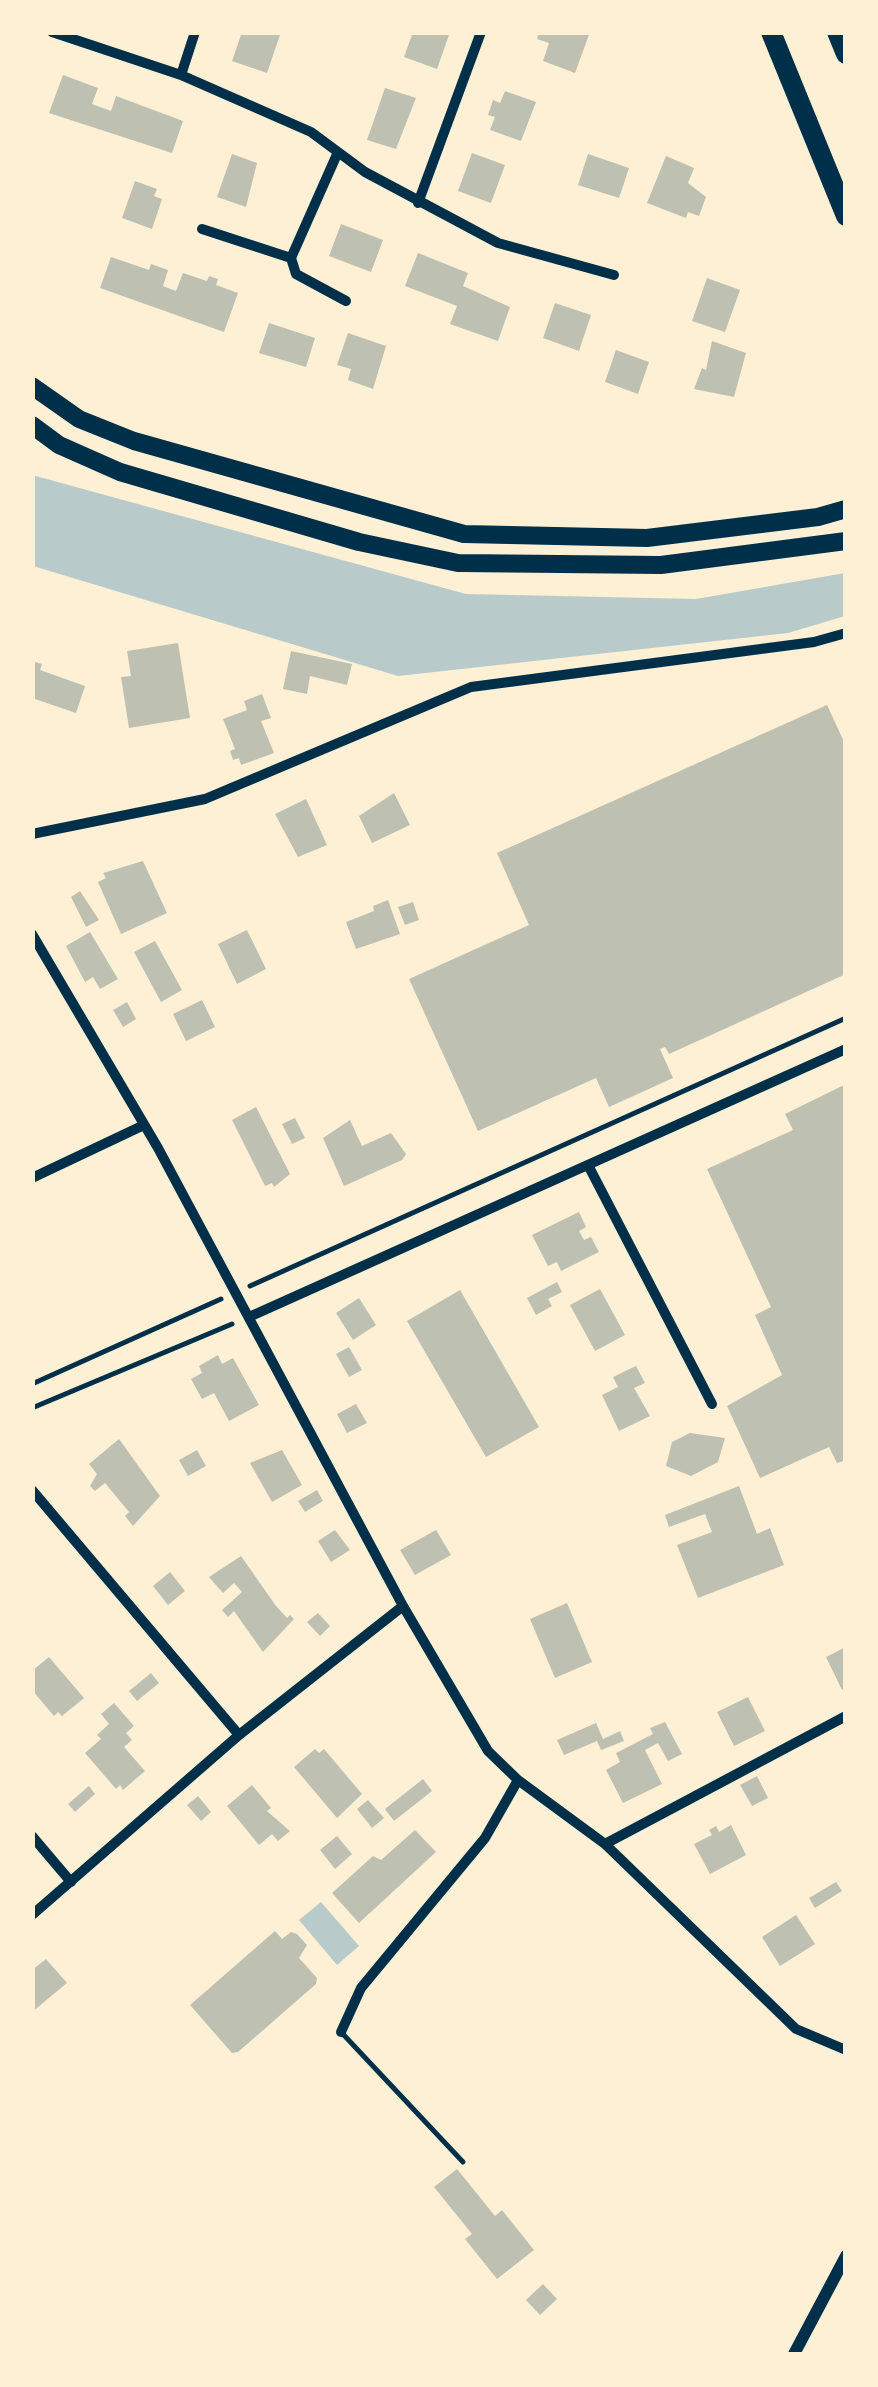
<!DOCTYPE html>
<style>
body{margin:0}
#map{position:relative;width:878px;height:2387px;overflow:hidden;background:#fdf0d5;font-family:"Fira Sans Condensed",sans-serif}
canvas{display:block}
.frame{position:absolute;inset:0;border:35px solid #fdf0d5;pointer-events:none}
</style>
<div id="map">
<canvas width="878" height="2387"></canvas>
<div class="frame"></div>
</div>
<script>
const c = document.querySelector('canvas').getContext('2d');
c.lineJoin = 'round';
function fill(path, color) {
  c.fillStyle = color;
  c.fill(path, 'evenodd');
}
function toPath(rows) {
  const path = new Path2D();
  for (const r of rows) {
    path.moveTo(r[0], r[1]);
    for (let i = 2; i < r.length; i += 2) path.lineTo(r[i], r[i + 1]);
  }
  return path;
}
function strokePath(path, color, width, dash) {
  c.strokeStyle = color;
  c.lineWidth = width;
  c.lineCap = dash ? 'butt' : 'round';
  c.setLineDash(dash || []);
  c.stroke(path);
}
fill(toPath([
 [32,475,466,594,696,599,845,573,845,616,788,633,398,676,33,566],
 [321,1902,359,1946,337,1965,299,1920]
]), '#b9caca');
fill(toPath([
 [242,32,281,32,267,73,232,61],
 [413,32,450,32,437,69,404,57],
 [539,32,590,32,575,73,543,61,549,43,537,39],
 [63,75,98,88,92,104,111,111,116,96,183,121,172,153,49,113],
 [385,88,416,98,396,149,367,140],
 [505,91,536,102,521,141,490,130,495,117,488,115,493,100,500,103],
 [472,153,505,165,491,203,458,191],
 [232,154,257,163,246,207,217,197],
 [588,154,629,168,619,198,578,185],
 [666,156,694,168,688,183,706,197,699,216,688,212,686,218,647,203],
 [135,181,157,189,154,196,162,199,152,229,122,218],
 [341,224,383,240,371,272,329,256],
 [418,253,468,273,463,286,510,307,498,341,450,324,457,306,405,286],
 [111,257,149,270,151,264,168,270,163,286,176,291,183,273,207,281,209,276,218,279,216,285,238,293,224,332,100,288],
 [707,278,740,290,725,332,692,321],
 [555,303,591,315,579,351,543,338],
 [269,323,315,338,306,367,259,353],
 [348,333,386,346,373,389,348,380,351,369,337,365],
 [712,341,746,353,734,397,694,389,702,368,706,370],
 [616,350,649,362,638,394,605,382],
 [178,643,190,718,129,728,121,677,131,676,127,651],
 [291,651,352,664,347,685,310,676,307,694,283,689],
 [32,661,42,664,40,670,85,686,76,713,32,698],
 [262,694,271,718,261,721,274,753,241,765,239,758,233,760,230,751,235,749,223,719,247,710,244,701],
 [827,705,846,746,846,974,669,1054,665,1047,660,1049,673,1078,609,1107,596,1078,478,1131,409,979,529,925,497,853],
 [394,793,410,825,372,843,359,816],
 [306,799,327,845,298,857,275,814],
 [143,861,167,913,121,934,98,882,106,878,103,873],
 [80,891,99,920,86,927,71,897],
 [388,900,400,934,356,949,346,922,374,911,373,906],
 [413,902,419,920,405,925,398,907],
 [247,930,266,969,237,984,218,944],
 [90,932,118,979,100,989,93,977,85,982,66,946],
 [155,941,182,990,161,1002,134,952],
 [202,1000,215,1027,186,1041,173,1014],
 [127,1002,136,1019,123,1027,113,1010],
 [846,1084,846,1460,837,1463,829,1447,760,1478,727,1406,782,1375,755,1315,771,1307,707,1169,793,1130,785,1114],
 [256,1107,290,1174,274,1187,272,1183,265,1186,232,1120],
 [295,1118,305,1138,292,1144,282,1124],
 [350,1120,362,1146,391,1133,406,1154,402,1160,344,1186,323,1138],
 [579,1212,586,1227,579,1231,584,1240,591,1237,599,1252,561,1271,557,1262,548,1266,532,1235],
 [557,1282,562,1292,548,1299,552,1306,536,1315,527,1298],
 [600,1289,625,1335,595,1351,570,1305],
 [460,1290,539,1427,486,1457,407,1321],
 [359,1298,376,1325,353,1340,336,1313],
 [349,1347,362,1370,349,1377,336,1354],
 [218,1355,222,1364,233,1358,259,1405,229,1421,214,1393,202,1399,191,1379,202,1373,199,1366],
 [636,1366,645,1383,634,1388,650,1416,619,1431,602,1395,618,1387,613,1377],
 [356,1404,367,1423,347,1433,337,1414],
 [690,1433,725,1438,718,1462,691,1476,666,1466,672,1442],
 [119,1439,160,1496,133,1526,125,1516,129,1512,105,1483,95,1491,90,1486,97,1474,89,1464],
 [197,1450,206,1466,188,1476,179,1460],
 [282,1450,302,1485,272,1502,250,1463],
 [739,1486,757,1534,770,1528,784,1565,698,1598,677,1545,712,1532,705,1514,669,1527,665,1515],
 [317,1490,323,1501,305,1512,298,1501],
 [335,1530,350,1550,331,1562,318,1541],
 [436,1530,451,1555,415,1575,400,1550],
 [241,1556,276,1606,287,1618,290,1615,294,1619,263,1652,234,1611,228,1617,222,1610,242,1592,234,1583,223,1593,209,1577],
 [170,1572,185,1591,168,1605,153,1586],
 [567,1603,592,1662,555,1678,530,1619],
 [318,1613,330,1626,320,1636,307,1622],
 [846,1647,846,1688,842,1690,826,1657],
 [49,1657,84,1698,62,1716,58,1712,54,1716,32,1690,32,1671],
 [151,1673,159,1683,137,1701,129,1691],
 [748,1697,765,1731,734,1746,717,1712],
 [114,1703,134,1726,126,1733,132,1740,124,1747,145,1771,123,1790,120,1785,116,1789,85,1753,101,1739,97,1735,109,1724,101,1714],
 [665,1722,682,1754,668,1761,658,1743,645,1750,662,1784,623,1803,606,1770,620,1762,616,1753,653,1734,650,1728],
 [596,1723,603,1739,620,1731,624,1741,601,1750,597,1741,564,1755,557,1740],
 [315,1749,319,1753,324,1749,362,1794,337,1818,294,1767],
 [757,1776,768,1798,752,1806,740,1785],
 [423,1779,432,1791,394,1821,385,1809],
 [252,1785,271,1808,267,1811,290,1831,278,1841,272,1834,259,1845,227,1806],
 [89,1786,95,1794,75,1812,68,1804],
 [198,1796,211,1812,201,1821,187,1805],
 [368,1800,384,1818,372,1828,357,1809],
 [731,1825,746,1855,710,1874,694,1844,712,1835,709,1830,716,1826,719,1832],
 [415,1830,436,1852,359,1923,332,1893,373,1856,381,1860],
 [337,1836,352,1854,335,1869,320,1850],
 [836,1882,842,1891,815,1908,809,1898],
 [796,1915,815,1944,780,1966,762,1937],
 [275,1931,282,1939,291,1932,297,1934,307,1945,299,1958,317,1978,316,1984,238,2052,232,2053,190,2005],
 [46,1959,67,1983,32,2012,32,1970],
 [457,2169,495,2216,502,2210,534,2250,497,2279,465,2239,472,2234,434,2187],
 [543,2284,557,2299,540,2315,526,2300]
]), '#bec0b2');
strokePath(toPath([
 [250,1286,846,1018],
 [32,1384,221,1299],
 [32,1408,232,1324]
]), '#003049', 5);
strokePath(toPath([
 [341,2032,463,2162]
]), '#003049', 5);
strokePath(toPath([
 [52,32,181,75,311,132,365,172,498,243,614,275],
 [181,75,195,32],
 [418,203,481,32],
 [202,229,291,258,338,152],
 [291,258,296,274,346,301],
 [32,834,205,799,471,687,814,642,846,633],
 [32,934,158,1148,403,1606,488,1751,518,1780,605,1844,796,2029,846,2050],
 [588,1165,712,1404],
 [32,1178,144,1125],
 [249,1317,846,1049],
 [32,1490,239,1735],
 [32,1836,71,1882],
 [605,1844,846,1716],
 [32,1915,239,1735,403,1606],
 [341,2032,361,1988,485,1838,518,1780]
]), '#003049', 10);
strokePath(toPath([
 [794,2354,846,2256]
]), '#003049', 12);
strokePath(toPath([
 [32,386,79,419,134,441,464,534,647,538,818,517,846,509],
 [32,425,59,445,120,472,359,542,458,563,661,565,846,541]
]), '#003049', 18);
strokePath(toPath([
 [771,32,846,216],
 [837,32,846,54]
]), '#003049', 20);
</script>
